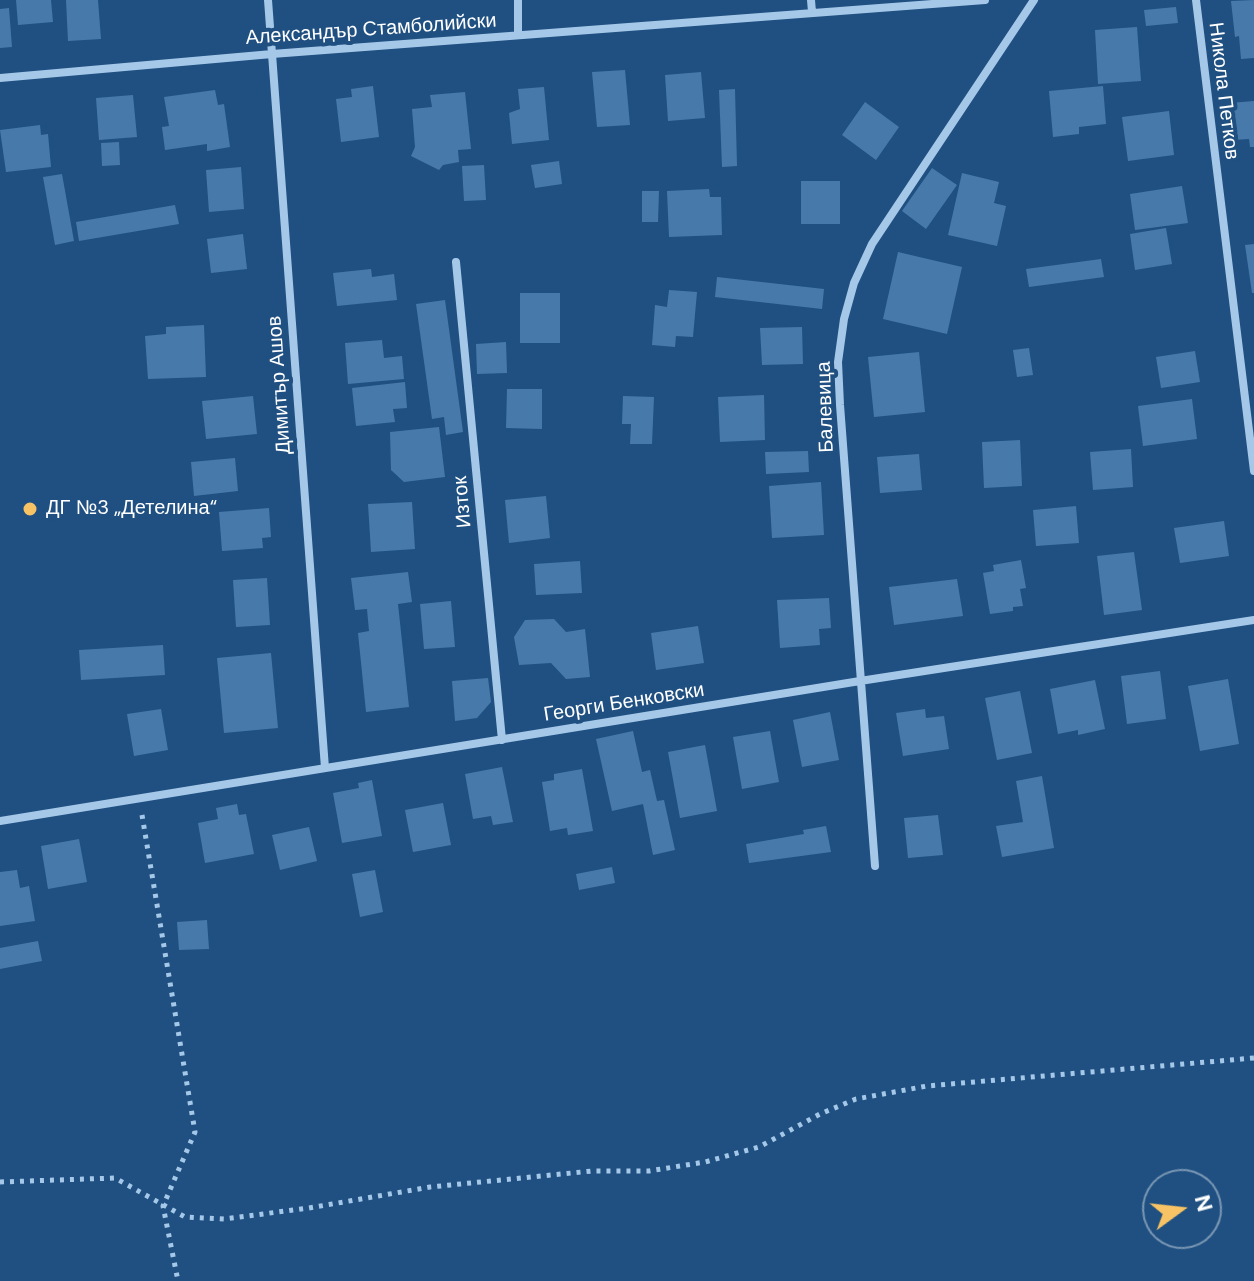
<!DOCTYPE html>
<meta charset="utf-8">
<style>
body{margin:0}
#map{position:relative;width:1254px;height:1281px;overflow:hidden;background:#1f5081;font-family:"DM Sans",sans-serif}
canvas{display:block}
.north{position:absolute;left:1142px;top:1169px;width:80px;height:80px;box-sizing:border-box;background:#1f5081;border:2px solid #7996b3;border-radius:50%;rotate:75deg;font-size:22px;font-weight:700;line-height:32px;text-align:center;color:#fff}
.north::after{content:'';display:block;margin:auto;width:28px;height:36px;background:#f7c364;clip-path:polygon(50% 0,100% 100%,50% 72%,0 100%)}
</style>
<div id="map">
<canvas width="1254" height="1281"></canvas>
<div class="north">N</div>
</div>
<script>
const c = document.querySelector('canvas').getContext('2d');
c.lineJoin = 'round';
function fill(path, color) {
  c.fillStyle = color;
  c.fill(path, 'evenodd');
}
function toPath(rows) {
  const path = new Path2D();
  for (const r of rows) {
    path.moveTo(r[0], r[1]);
    for (let i = 2; i < r.length; i += 2) path.lineTo(r[i], r[i + 1]);
  }
  return path;
}
function strokePath(path, color, width, dash) {
  c.strokeStyle = color;
  c.lineWidth = width;
  c.lineCap = dash ? 'butt' : 'round';
  c.setLineDash(dash || []);
  c.stroke(path);
}
function write(font, color, halo, rows, align = 'center') {
  c.font = font + ' "DM Sans",sans-serif';
  c.lineWidth = 8;
  c.setLineDash([]);
  c.textBaseline = 'middle';
  c.strokeStyle = halo;
  c.fillStyle = color;
  for (const [text, x, y, turn = 0] of rows) {
    c.save();
    c.translate(x, y);
    c.rotate((+turn || 0) * Math.PI / 180);
    c.textAlign = isNaN(turn) ? turn : align;
    if (halo) c.strokeText(text, 0, 0);
    c.fillText(text, 0, 0);
    c.restore();
  }
}
fill(toPath([
 [16,0,51,0,53,22,18,25],
 [66,0,98,0,101,39,68,41],
 [1254,0,1254,58,1241,59,1239,36,1235,37,1231,1],
 [1176,7,1178,23,1146,26,1144,10],
 [9,8,12,47,0,48,0,9],
 [1137,27,1141,81,1098,84,1095,30],
 [625,70,630,125,597,127,592,72],
 [701,72,705,118,668,121,665,75],
 [373,86,379,137,341,142,336,99,352,97,351,89],
 [1103,86,1106,124,1079,127,1079,134,1053,137,1049,91],
 [544,87,549,140,512,144,509,113,520,109,518,89],
 [735,89,737,166,722,167,719,90],
 [215,90,218,105,224,104,230,147,207,151,207,144,165,150,162,127,169,126,164,97],
 [465,92,471,149,458,150,459,162,443,165,439,170,411,156,415,147,412,109,432,107,430,95],
 [133,95,137,137,99,140,96,98],
 [1254,101,1254,147,1250,147,1249,139,1233,140,1230,103],
 [865,102,899,127,876,160,842,135],
 [1169,111,1174,155,1128,161,1122,117],
 [40,125,41,135,48,134,51,167,6,172,0,130],
 [119,142,120,165,102,166,101,143],
 [559,161,562,184,535,188,531,165],
 [484,165,486,200,464,201,462,166],
 [241,167,244,209,209,212,206,170],
 [932,168,957,185,926,229,902,211],
 [962,173,999,182,994,203,1006,206,997,246,948,235],
 [62,174,74,241,55,245,43,177],
 [801,181,840,181,840,224,801,224],
 [1182,186,1188,223,1135,230,1130,194],
 [709,189,710,197,721,197,722,235,669,237,667,191],
 [642,191,659,191,658,222,642,222],
 [175,205,179,224,79,241,76,222],
 [1166,228,1172,264,1135,270,1130,234],
 [243,234,247,269,211,273,207,239],
 [1254,244,1254,293,1252,293,1245,245],
 [898,252,962,267,947,334,883,319],
 [1101,259,1104,277,1029,287,1026,269],
 [371,269,372,277,394,274,397,300,337,306,333,273],
 [717,277,824,289,822,309,715,297],
 [669,290,697,292,693,337,676,336,675,347,652,345,655,305,667,307],
 [520,293,560,293,560,343,520,343],
 [445,300,463,432,446,435,444,417,432,419,416,304],
 [204,325,206,377,148,379,145,336,166,334,166,327],
 [802,327,803,364,762,365,760,328],
 [382,340,384,358,402,356,404,379,348,384,345,343],
 [506,342,507,373,477,374,476,344],
 [1029,348,1033,375,1017,377,1013,350],
 [1195,351,1200,382,1161,388,1156,357],
 [919,352,925,412,874,417,868,357],
 [405,382,407,408,393,409,395,422,356,426,352,388],
 [507,389,542,389,542,429,506,428],
 [764,395,765,440,720,442,718,397],
 [253,396,257,434,206,439,202,401],
 [623,396,654,397,652,444,630,444,631,424,622,424],
 [1192,399,1197,439,1143,446,1138,406],
 [439,427,445,477,404,482,391,470,390,432],
 [1020,440,1022,486,984,488,982,442],
 [1131,449,1133,487,1093,490,1090,452],
 [808,451,809,472,766,474,765,452],
 [919,454,922,490,880,493,877,457],
 [235,458,238,491,194,496,191,462],
 [821,482,824,535,772,538,769,486],
 [546,496,550,538,509,543,505,500],
 [412,502,415,549,371,552,368,504],
 [1076,506,1079,543,1036,546,1033,510],
 [269,508,271,537,262,538,263,548,222,551,219,512],
 [1224,521,1229,556,1180,563,1174,528],
 [1134,552,1142,610,1104,615,1097,556],
 [1021,560,1026,588,1020,589,1023,606,1013,607,1013,611,990,614,983,573,994,571,993,565],
 [580,561,582,593,536,595,534,564],
 [408,572,412,602,398,604,409,707,366,712,358,633,369,631,367,609,355,610,351,578],
 [267,578,270,625,236,627,233,580],
 [957,579,963,616,894,625,889,587],
 [829,598,831,628,819,629,820,645,780,648,777,600],
 [451,601,455,647,424,649,420,604],
 [554,619,566,632,585,629,590,677,566,679,551,663,519,665,514,637,525,620],
 [698,626,704,663,656,670,651,633],
 [163,645,165,675,81,680,79,650],
 [271,653,278,728,224,733,217,658],
 [1160,671,1166,719,1127,724,1121,676],
 [488,678,491,702,477,718,455,721,452,681],
 [1228,679,1239,744,1200,751,1188,686],
 [1095,680,1105,729,1078,735,1078,730,1058,734,1050,689],
 [1020,691,1032,753,997,760,985,698],
 [161,709,168,750,134,756,127,714],
 [925,709,926,718,944,716,949,749,903,756,896,713],
 [830,712,839,760,802,767,793,720],
 [633,731,642,772,650,770,657,801,664,800,675,850,653,855,643,804,612,811,596,739],
 [770,731,779,782,742,789,733,737],
 [705,745,717,811,680,818,668,752],
 [502,767,513,822,493,825,491,816,473,819,465,774],
 [582,769,593,831,568,835,567,828,550,831,542,782,554,780,554,774],
 [1042,776,1054,848,1002,857,996,826,1023,822,1016,781],
 [372,780,382,836,342,843,333,793,359,788,358,783],
 [443,803,451,845,413,852,405,810],
 [237,804,239,815,246,814,254,854,205,863,198,823,218,819,216,808],
 [938,815,943,855,908,858,904,818],
 [826,826,831,852,749,863,746,844,804,834,803,830],
 [309,827,317,861,280,870,272,835],
 [79,839,87,882,48,889,41,846],
 [612,867,615,883,579,890,576,874],
 [17,870,20,888,29,886,35,921,0,926,0,872],
 [375,870,383,912,360,917,352,874],
 [207,920,209,949,179,950,177,922],
 [38,941,42,961,0,969,0,948]
]), '#477aab');
strokePath(toPath([
 [142,815,195,1132,163,1206,178,1281],
 [0,1182,115,1178,185,1217,224,1219,309,1208,430,1187,592,1171,649,1171,705,1162,759,1147,820,1114,856,1099,927,1086,1254,1058]
]), '#a5c8e9', 5, [4, 6]);
strokePath(toPath([
 [268,0,325,768],
 [518,0,518,35],
 [811,0,812,12],
 [1196,0,1254,471],
 [0,78,272,54,985,0],
 [456,262,502,740],
 [0,821,860,681,1254,620],
 [875,866,840,405,838,362,844,319,854,283,872,244,1034,0]
]), '#a5c8e9', 8);
for (const [x, y, r, color] of [
 [30,509,8,"#f7c364"]
]) {
  const dot = new Path2D();
  dot.arc(x, y, r, 0, 2 * Math.PI);
  c.fillStyle = color;
  c.fill(dot);
  strokePath(dot, '#1f5081', 3);
}
write('20px', '#fff', '#1f5081', [
 ["Александър Стамболийски",371,30,-4],
 ["Никола Петков",1223,91,83],
 ["Димитър Ашов",280,385,-94],
 ["Балевица",826,407,-92],
 ["Изток",463,502,-95],
 ["Георги Бенковски",624,703,-9]
]);
write('20px', '#fff', '#1f5081', [
 ["ДГ №3 „Детелина“",46,509]
], 'left');
</script>
